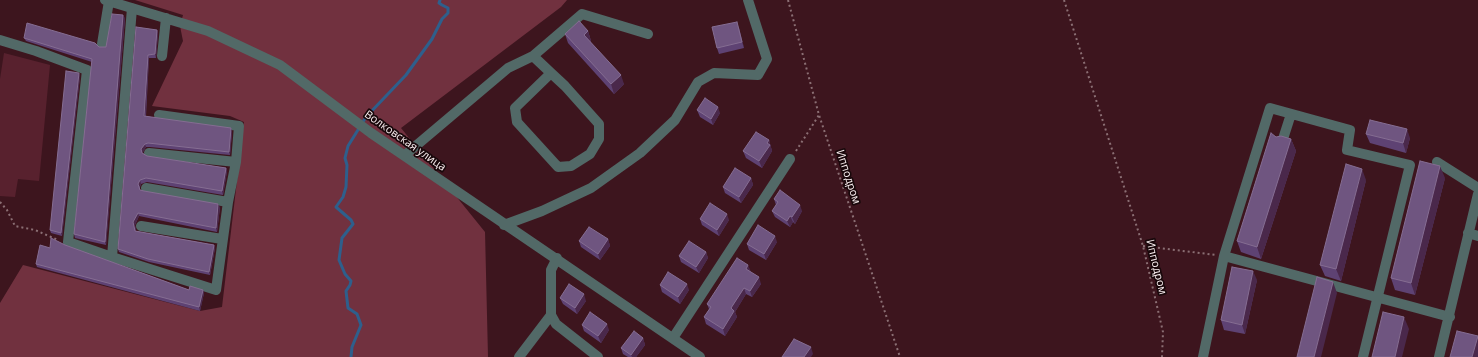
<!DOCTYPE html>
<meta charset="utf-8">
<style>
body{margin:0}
canvas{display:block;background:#3d151e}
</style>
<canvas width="1478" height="357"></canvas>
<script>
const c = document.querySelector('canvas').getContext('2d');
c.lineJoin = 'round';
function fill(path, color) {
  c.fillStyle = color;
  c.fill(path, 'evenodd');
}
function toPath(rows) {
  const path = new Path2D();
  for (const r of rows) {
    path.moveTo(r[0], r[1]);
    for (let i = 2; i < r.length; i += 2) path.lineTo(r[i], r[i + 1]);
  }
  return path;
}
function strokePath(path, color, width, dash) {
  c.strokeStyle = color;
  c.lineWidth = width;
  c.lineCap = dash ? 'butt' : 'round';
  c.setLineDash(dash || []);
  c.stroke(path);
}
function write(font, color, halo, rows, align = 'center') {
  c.font = font + ' "Open Sans",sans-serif';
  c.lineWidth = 3.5;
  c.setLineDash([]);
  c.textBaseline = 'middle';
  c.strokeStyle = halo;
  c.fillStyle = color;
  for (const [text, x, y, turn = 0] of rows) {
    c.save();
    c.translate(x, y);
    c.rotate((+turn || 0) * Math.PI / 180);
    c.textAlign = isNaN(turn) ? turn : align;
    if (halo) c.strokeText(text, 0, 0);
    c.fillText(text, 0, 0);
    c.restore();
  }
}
fill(toPath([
 [4,53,50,65,39,181,18,179,15,197,0,196,0,79]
]), '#58212e');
fill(toPath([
 [135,0,567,0,561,7,401,128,485,232,488,357,0,357,0,303,23,265,200,311,222,307,244,122,230,116,152,106,183,41,180,26,183,15]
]), '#71313f');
strokePath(toPath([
 [351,357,352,347,361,325,357,314,348,308,346,291,350,285,351,281,345,274,339,260,342,238,353,224,351,220,336,207,343,197,346,187,347,165,345,158,348,146,366,117,406,75,432,39,442,19,448,13,448,8,442,5,439,3,440,0]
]), '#2e5f8c', 3);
strokePath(toPath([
 [788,0,819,115,900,357],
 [1064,0,1143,246,1163,332,1162,357],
 [796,151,819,115],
 [0,202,7,210,15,226,35,230,58,240],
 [1143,246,1216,255]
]), '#8b6f74', 2, [2, 3]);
strokePath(toPath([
 [105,0,208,31,280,65,371,133,700,357],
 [132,8,112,257,216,290,228,202,146,188],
 [0,40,36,51,87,70,68,242,112,257],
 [102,44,109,1],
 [162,56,166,18],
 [533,56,582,14,648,34],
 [159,115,239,126,236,162],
 [1282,142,1291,114],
 [149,153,236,162,228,202],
 [405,155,508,68,533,56,551,73,565,86,599,124,599,139,590,154,571,166,558,167,517,122,515,108,551,73],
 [1437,162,1478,188],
 [504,225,542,211,591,188,640,153,675,120,698,82,714,73,758,75,767,59,748,0],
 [141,226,222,239],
 [1468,233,1478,236],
 [1224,256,1450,317],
 [557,258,551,270,551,315,556,324,598,357],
 [673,338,790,159],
 [519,357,551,315],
 [1203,357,1224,256,1270,108,1350,130,1347,150,1410,165,1363,357],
 [1439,357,1478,194]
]), '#526967', 10);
fill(toPath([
 [125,18,106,245,75,238,74,234,92,62,26,41,24,38,99,47,106,47],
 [136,27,157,30,158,33,156,58,149,58,146,116,232,132,230,155,150,147,146,147,143,152,143,153,147,156,226,168,227,171,223,195,147,182,141,184,140,187,140,190,144,191,220,207,217,232,139,216,135,225,136,231,214,245,215,248,210,275,149,262,119,252,118,249],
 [739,28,744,48,719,54,717,48],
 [588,31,591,41,590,42,624,84,614,94,568,43,565,34],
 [80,76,62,236,51,233,50,230],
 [697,110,720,113,713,125,700,117],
 [1366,134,1410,138,1406,153,1370,143],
 [1276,137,1291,139,1296,151,1261,259,1241,252,1237,241],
 [769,140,772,151,762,168,746,158,743,151],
 [751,178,753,185,741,203,725,193,723,187],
 [1445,178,1415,295,1395,290,1391,278],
 [1366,180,1341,281,1325,276,1320,265],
 [774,199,802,211,795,224,793,222,790,227,775,217,772,211,776,205],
 [700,219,729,220,719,236,702,225],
 [608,239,610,246,600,260,581,247,579,241],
 [777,242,766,260,749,250,747,244],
 [65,245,189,290,203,290,204,293,200,311,37,267,36,264,50,248],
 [706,252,708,258,699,273,681,262,679,256],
 [750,272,761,284,752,297,746,294,735,312,737,317,725,336,706,324,704,317,709,309,707,304],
 [1257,280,1245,334,1224,330,1221,320],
 [660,285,689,290,680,304,662,292],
 [560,298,586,301,577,314,563,304],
 [582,325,609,330,601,343,584,331],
 [643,338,645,345,636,357,628,357,623,354,621,348]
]), '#5e4273');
fill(toPath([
 [123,15,125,18,106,245,105,242],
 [737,22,739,28,744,48,742,42],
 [157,30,158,33,156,58,155,54],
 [588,31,591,41,587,44,584,35],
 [148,55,149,58,145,119,144,116],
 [79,73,80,76,62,236,61,233],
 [621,75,624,84,614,94,611,84],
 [718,107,720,113,713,125,711,119],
 [231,128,232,132,230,155,229,152],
 [1407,129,1410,138,1406,153,1403,143],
 [1291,139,1296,151,1261,259,1257,247],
 [769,140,772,151,762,168,759,161,767,143],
 [145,144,146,147,143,152,143,156,141,149],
 [1440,166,1445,178,1415,295,1411,283],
 [226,168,227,171,223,195,222,191],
 [1362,169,1366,180,1341,281,1336,269],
 [751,178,753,185,741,203,739,197],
 [140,180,141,184,140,187,138,184],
 [218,204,220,207,217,232,216,228],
 [800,205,802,211,795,224,792,217],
 [138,213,139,216,135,225,136,234,133,222],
 [727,214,729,220,719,236,717,230],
 [790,216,793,222,790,227,787,221],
 [775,236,777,242,766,260,764,254],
 [608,239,610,246,600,260,598,254],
 [214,245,215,248,210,275,209,272],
 [706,252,708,258,699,273,696,267],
 [748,265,751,272,748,275,746,269],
 [1253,271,1257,280,1245,334,1242,325],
 [759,277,761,284,752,297,750,291],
 [1333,282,1337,293,1321,357,1314,357],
 [687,284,689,290,680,304,678,297],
 [744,288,746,294,735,312,737,317,725,336,723,329,731,308],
 [203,290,204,293,200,311,199,307],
 [584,294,586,301,577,314,575,308],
 [1404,317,1409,329,1402,357,1395,357],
 [607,324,609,330,601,343,598,336],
 [1478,336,1478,357,1472,357],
 [643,338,645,345,636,357,632,357,631,355],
 [811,347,813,354,811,357,804,357]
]), '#4a284b');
const building = toPath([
 [112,14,123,15,105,242,74,234,92,59,24,38,27,23,95,43,99,47,106,47,112,14],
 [579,21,588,31,584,35,621,75,611,84,565,34,579,21],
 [737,22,742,42,717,48,712,27,737,22],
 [136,27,157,30,155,54,148,55,144,116,231,128,229,152,148,143,145,144,141,149,142,153,147,156,226,168,222,191,146,178,140,180,138,184,140,190,144,191,218,204,216,228,138,213,133,222,135,231,214,245,209,272,148,259,118,249,136,27],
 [66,71,79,73,61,233,50,230,66,71],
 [705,98,718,107,711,119,697,110,705,98],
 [1370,120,1407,129,1403,143,1366,134,1370,120],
 [756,132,769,140,767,143,770,145,759,161,743,151,756,132],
 [1271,133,1276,137,1281,136,1291,139,1257,247,1237,241,1271,133],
 [1420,161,1440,166,1411,283,1391,278,1420,161],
 [1346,164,1362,169,1336,269,1320,265,1346,164],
 [735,168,751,178,739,197,723,187,735,168],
 [780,190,800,205,792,217,790,216,787,221,772,211,778,202,774,199,780,190],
 [710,203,727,214,717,230,700,219,710,203],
 [758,225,775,236,764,254,747,244,758,225],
 [589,227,608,239,598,254,579,241,589,227],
 [51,238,65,245,189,290,190,286,203,290,199,307,36,264,40,245,50,248,51,238],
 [689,241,706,252,696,267,679,256,689,241],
 [737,258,748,265,746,269,759,277,750,291,744,288,731,308,734,311,723,329,704,317,711,307,707,304,737,258],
 [1232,267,1253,271,1242,325,1221,320,1232,267],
 [668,272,687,284,678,297,660,285,668,272],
 [1317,277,1333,282,1314,357,1297,357,1317,277],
 [569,284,584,294,575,308,560,298,569,284],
 [590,312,607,324,598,336,582,325,590,312],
 [1383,312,1404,317,1395,357,1372,357,1383,312],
 [634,331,643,338,631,355,621,348,634,331],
 [1457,331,1478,336,1472,357,1450,357,1457,331],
 [794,339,811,347,804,357,782,357,794,339]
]);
fill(building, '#6f5580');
strokePath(building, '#856d92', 1);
write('11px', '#fbf0f1', '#19080b', [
 ["Волковская улица",405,141,35],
 ["Ипподром",848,177,72],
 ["Ипподром",1156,267,76]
]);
</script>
